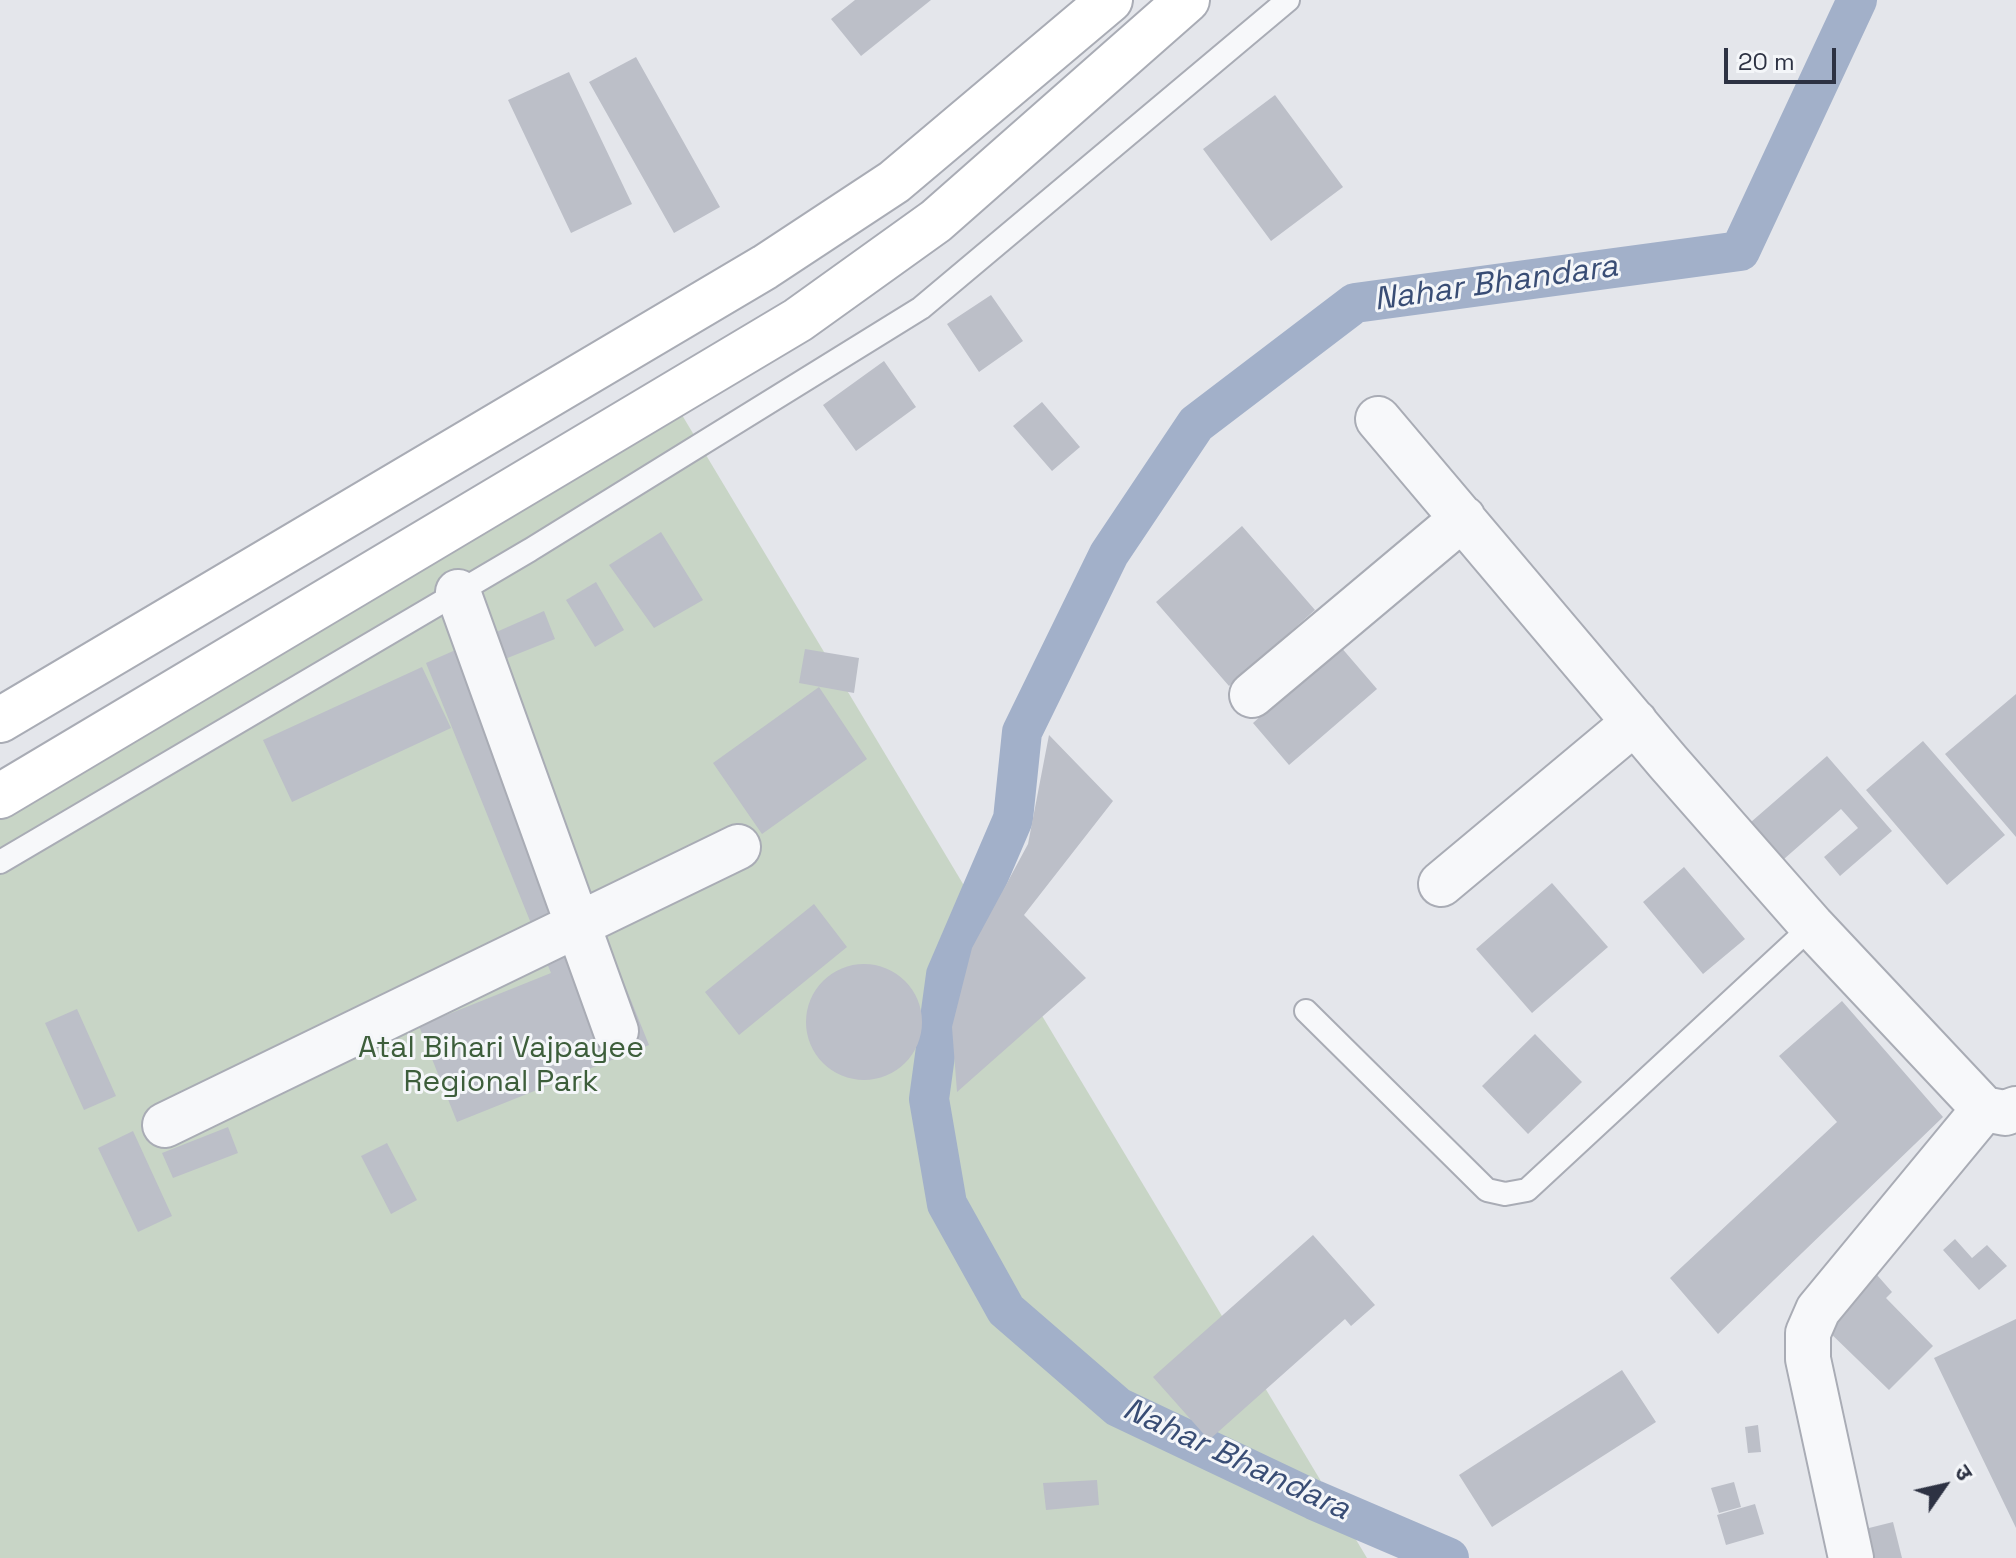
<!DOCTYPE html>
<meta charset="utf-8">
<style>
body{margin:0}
#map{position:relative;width:2016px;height:1558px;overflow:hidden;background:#e4e6eb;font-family:"Space Grotesk","Noto Sans Devanagari",sans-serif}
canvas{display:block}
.north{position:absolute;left:1904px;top:1446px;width:80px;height:80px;-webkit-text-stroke:6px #f4f6f9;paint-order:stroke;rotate:56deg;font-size:22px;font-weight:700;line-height:32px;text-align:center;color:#2d3243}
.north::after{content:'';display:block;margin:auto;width:28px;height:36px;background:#2d3243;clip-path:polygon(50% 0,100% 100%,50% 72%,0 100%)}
.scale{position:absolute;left:1724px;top:48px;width:112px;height:36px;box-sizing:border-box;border:4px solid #2d3243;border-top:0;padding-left:10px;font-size:24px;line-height:28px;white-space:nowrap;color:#2d3243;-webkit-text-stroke:6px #f4f6f9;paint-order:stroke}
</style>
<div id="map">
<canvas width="2016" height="1558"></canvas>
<div class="north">उ</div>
<div class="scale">20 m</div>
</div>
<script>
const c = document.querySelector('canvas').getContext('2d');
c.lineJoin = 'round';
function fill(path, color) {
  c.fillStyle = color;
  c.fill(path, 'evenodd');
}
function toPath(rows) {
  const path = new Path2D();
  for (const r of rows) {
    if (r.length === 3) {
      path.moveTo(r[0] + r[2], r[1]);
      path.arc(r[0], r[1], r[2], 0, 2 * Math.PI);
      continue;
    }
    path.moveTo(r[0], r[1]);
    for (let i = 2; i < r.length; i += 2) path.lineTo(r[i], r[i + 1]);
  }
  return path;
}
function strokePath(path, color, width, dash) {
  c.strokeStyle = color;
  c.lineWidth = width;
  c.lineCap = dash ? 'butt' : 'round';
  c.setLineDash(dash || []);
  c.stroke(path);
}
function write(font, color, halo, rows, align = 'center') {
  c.font = font + ' "Space Grotesk",sans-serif';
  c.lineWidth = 6;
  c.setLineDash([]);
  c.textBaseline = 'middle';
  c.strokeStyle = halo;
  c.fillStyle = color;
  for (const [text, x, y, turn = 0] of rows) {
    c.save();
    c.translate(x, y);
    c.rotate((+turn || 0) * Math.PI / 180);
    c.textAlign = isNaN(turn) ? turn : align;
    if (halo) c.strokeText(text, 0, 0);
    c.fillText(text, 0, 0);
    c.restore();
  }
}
fill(toPath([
 [670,395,1367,1558,0,1558,0,792]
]), '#c8d5c6');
strokePath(toPath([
 [1449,1558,1314,1500,1118,1407,1006,1310,947,1204,929,1099,946,975,1013,819,1022,732,1109,554,1196,424,1355,303,1740,251,1857,0]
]), '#a2b0c9', 40);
fill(toPath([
 [855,0,931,0,861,56,831,19],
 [636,57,720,207,674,233,589,82],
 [569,72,632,204,571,233,508,100],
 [1275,95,1343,187,1271,241,1203,149],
 [991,295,1023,341,979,372,947,324],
 [884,361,916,407,856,451,823,405],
 [1042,402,1080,447,1052,471,1013,426],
 [1242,526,1315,610,1229,686,1156,602],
 [661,532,703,600,654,628,609,565],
 [596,582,624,630,595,647,566,600],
 [544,611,555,639,495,663,649,1045,457,1122,419,1026,551,973,426,663],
 [1340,646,1377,689,1289,765,1253,723],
 [805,649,859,658,854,693,799,683],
 [422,667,451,728,292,802,263,740],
 [819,687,867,759,762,834,713,763],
 [2016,694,2016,837,1945,754],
 [1049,735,1113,801,1024,915,1086,978,957,1092,952,1027,972,948,1028,844],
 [1923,741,2005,835,1947,885,1866,790],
 [1827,756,1892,831,1840,876,1824,857,1858,828,1841,809,1784,859,1751,822],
 [1684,867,1745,939,1703,974,1643,902],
 [1552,883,1608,947,1532,1013,1476,949],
 [814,904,847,947,739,1035,705,992],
 [864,1022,58],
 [1842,1001,1943,1117,1718,1334,1670,1278,1837,1122,1779,1056],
 [77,1009,116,1096,84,1110,45,1023],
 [1535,1034,1582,1082,1528,1134,1482,1086],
 [228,1127,238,1153,173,1178,162,1153],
 [133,1131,172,1216,138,1232,98,1148],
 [387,1143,417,1200,391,1214,361,1156],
 [1313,1235,1375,1305,1351,1326,1345,1319,1209,1440,1153,1377],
 [1955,1239,1972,1258,1987,1245,2007,1266,1979,1290,1943,1250],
 [1877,1275,1892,1292,1886,1298,1933,1346,1889,1390,1824,1327],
 [2016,1319,2016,1528,1934,1358],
 [1622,1370,1656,1422,1492,1527,1459,1475],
 [1758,1425,1761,1452,1748,1453,1745,1427],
 [1097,1480,1099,1505,1046,1510,1043,1483],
 [1734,1482,1741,1507,1719,1513,1711,1488],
 [1755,1504,1764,1534,1726,1545,1717,1515],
 [1893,1522,1902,1558,1864,1558,1857,1531]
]), '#bcbfc8');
const lane = toPath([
 [0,862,530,550,921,308,1288,0],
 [1306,1011,1487,1190,1505,1194,1527,1190,1812,926]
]);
const street = toPath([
 [1378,419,1668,762,1812,926,1984,1109,2005,1113,2016,1109],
 [458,592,616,1031],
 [1252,695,1463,518],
 [1441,884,1635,722],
 [165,1125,738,847],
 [1851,1558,1808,1359,1808,1333,1818,1310,1984,1109]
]);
const secondary = toPath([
 [0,720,765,267,894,182,1110,0],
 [0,796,798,320,936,221,1187,0]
]);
strokePath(lane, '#a9acb5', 26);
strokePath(street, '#a9acb5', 48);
strokePath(secondary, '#a9acb5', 48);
strokePath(lane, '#f7f8fa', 22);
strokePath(street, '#f7f8fa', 44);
strokePath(secondary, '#fff', 44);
write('30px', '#3d5e3b', '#f4f6f9', [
 ["Atal Bihari Vajpayee",501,1049],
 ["Regional Park",501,1083]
]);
write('italic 32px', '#394d75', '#f4f6f9', [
 ["Nahar Bhandara",1496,284,-8],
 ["Nahar Bhandara",1236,1460,25]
]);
</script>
